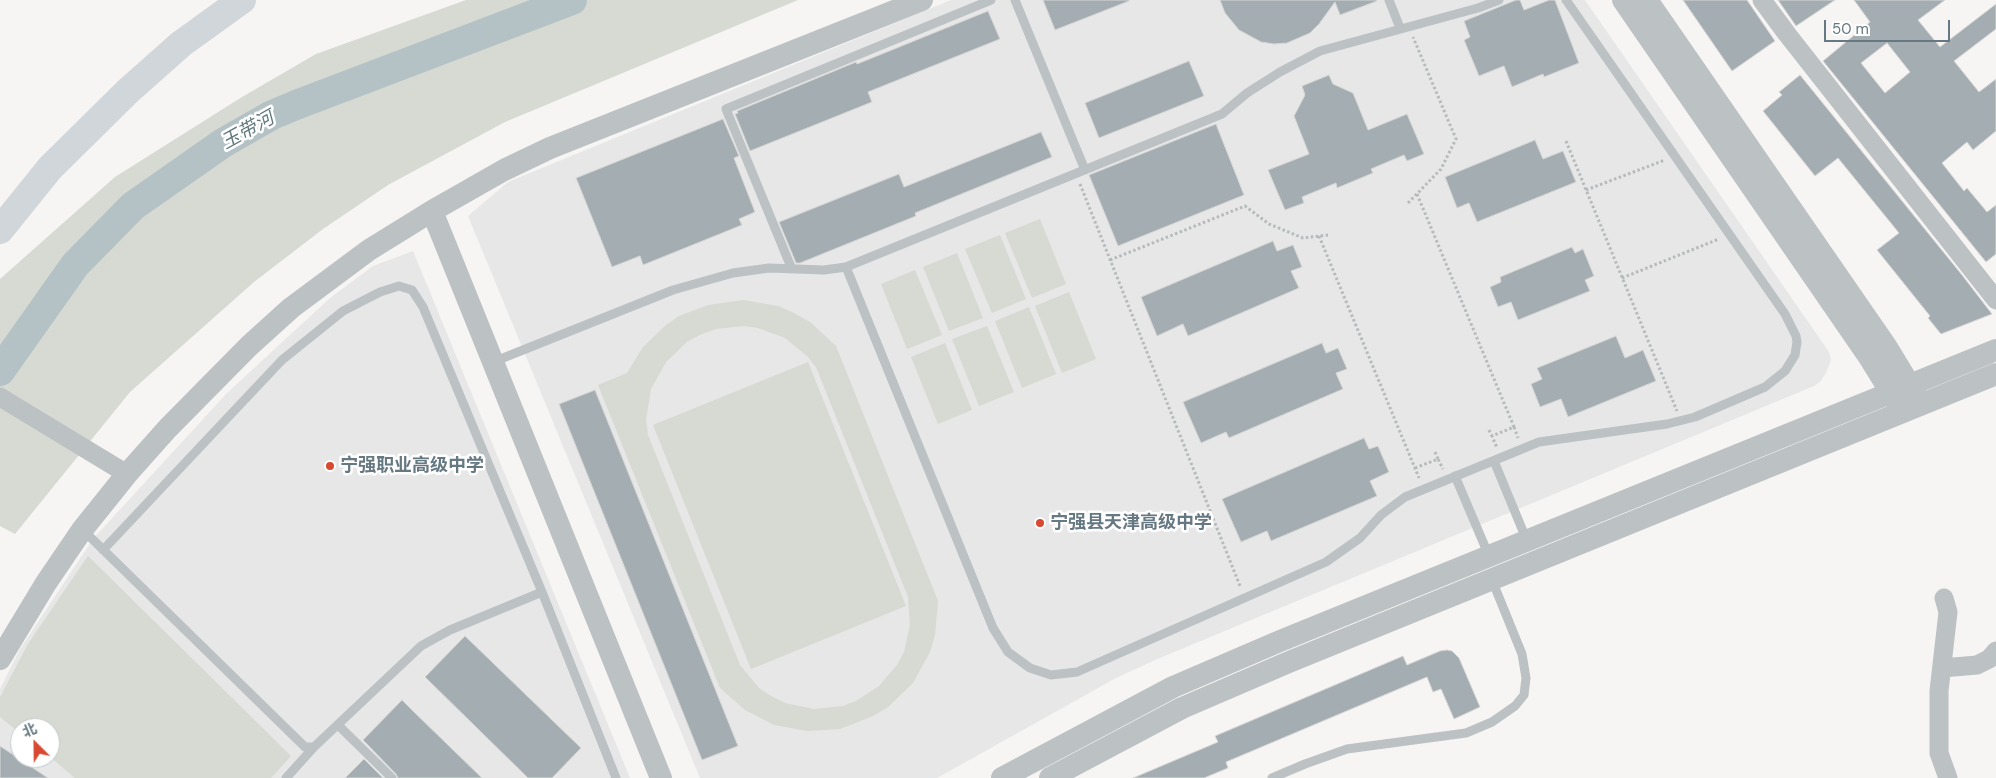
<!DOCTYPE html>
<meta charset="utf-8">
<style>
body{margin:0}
#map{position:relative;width:1996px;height:778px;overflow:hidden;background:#f6f5f3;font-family:"DM Sans","Noto Sans SC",sans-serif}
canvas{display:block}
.north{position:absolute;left:10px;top:718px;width:50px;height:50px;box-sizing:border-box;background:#fff;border:1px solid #c2c9cd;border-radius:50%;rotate:337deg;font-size:14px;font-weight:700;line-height:20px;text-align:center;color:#667882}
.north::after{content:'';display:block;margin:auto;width:18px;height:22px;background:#d94830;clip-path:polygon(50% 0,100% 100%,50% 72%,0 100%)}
.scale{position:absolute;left:1824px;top:20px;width:126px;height:22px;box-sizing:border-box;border:2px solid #667882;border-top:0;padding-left:6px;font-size:15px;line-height:18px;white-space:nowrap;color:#667882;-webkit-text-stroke:4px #fff;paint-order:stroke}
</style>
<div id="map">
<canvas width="1996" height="778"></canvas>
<div class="north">北</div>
<div class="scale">50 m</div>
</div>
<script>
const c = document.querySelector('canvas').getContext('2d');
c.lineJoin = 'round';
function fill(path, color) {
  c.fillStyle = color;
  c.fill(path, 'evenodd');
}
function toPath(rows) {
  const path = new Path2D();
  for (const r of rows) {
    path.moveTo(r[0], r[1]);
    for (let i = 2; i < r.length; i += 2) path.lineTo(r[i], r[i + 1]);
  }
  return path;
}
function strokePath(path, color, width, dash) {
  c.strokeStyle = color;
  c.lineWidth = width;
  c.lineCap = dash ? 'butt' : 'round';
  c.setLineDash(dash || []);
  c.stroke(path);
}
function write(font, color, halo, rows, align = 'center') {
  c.font = font + ' "DM Sans","Noto Sans SC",sans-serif';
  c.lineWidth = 5;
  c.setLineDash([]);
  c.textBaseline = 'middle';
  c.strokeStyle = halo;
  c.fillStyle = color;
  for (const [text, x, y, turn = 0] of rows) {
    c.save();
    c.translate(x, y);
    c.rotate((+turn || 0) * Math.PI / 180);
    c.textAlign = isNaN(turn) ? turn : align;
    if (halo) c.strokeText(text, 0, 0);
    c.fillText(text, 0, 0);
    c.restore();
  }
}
fill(toPath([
 [951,0,1585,0,1829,352,1831,360,1826,373,1820,382,1814,386,1155,660,1116,678,937,778,700,778,468,216,508,182],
 [413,251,630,778,0,778,0,689,20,649,93,539,226,394,330,298,373,266],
 [20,728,50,728,50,758,20,758]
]), '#e6e7e6');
fill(toPath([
 [466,0,798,0,505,122,388,185,323,229,254,282,130,392,15,534,0,526,0,279,115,177,242,97,316,54],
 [1040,219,1066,284,1032,298,1005,233],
 [1000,235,1026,299,992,313,965,249],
 [957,253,983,318,949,331,923,267],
 [915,270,942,335,907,349,881,284],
 [1069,292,1096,359,1062,373,1035,306],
 [743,300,778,306,794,313,810,322,836,346,938,601,935,635,930,652,913,683,888,707,873,716,840,729,807,731,774,725,745,710,720,688,598,385,627,373,643,347,666,325,679,316,708,305],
 [744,326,758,328,785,338,807,356,816,367,908,597,910,625,904,652,897,665,879,686,856,701,843,706,814,709,785,703,771,696,759,688,740,665,648,435,646,420,651,389,666,362,688,341,702,334,716,329],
 [1029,307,1056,374,1022,388,995,321],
 [987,326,1014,392,979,406,952,339],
 [945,343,972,410,938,424,911,357],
 [808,362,906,606,751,669,653,425],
 [88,556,291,756,271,778,75,778,50,757,50,728,20,728,20,733,0,717,0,697,28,644]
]), '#d6dad2');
strokePath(toPath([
 [0,371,75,265,133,206,223,143,272,115,296,105,572,0]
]), '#b4c2c5', 30);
const building = toPath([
 [1043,0,1129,0,1129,1,1055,30,1043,0],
 [1220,0,1376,0,1377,1,1340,15,1335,2,1319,24,1310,33,1287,43,1274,44,1261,42,1239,30,1225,13,1220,0],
 [1516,0,1520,0,1524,10,1549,0,1555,0,1579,63,1544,77,1543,74,1512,87,1504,66,1479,76,1464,40,1470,37,1464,21,1516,0],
 [1683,0,1747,0,1775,41,1732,71,1683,0],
 [1778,0,1835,0,1796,26,1778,0],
 [1854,0,1945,0,1918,20,1940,47,1996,4,1996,29,1954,61,1979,92,1996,79,1996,131,1973,150,1967,142,1942,163,1964,191,1967,188,1987,212,1996,205,1996,254,1986,262,1823,61,1870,22,1854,0],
 [1887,43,1910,72,1885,93,1861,63,1887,43],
 [988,11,1000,39,868,92,872,102,750,151,735,114,738,113,737,111,856,62,857,64,988,11],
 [1189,61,1204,96,1099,138,1085,103,1189,61],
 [1329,75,1333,84,1353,93,1368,130,1407,114,1424,154,1407,161,1404,155,1371,169,1373,173,1337,188,1336,183,1302,197,1304,203,1285,210,1268,170,1309,154,1294,116,1305,95,1302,86,1329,75],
 [1800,75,1962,275,1992,314,1941,334,1928,318,1930,316,1877,250,1899,233,1838,158,1815,176,1763,111,1782,95,1779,92,1800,75],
 [723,119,739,156,734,158,755,212,739,219,742,225,643,265,640,256,612,267,576,178,723,119],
 [1216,124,1244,195,1118,246,1089,175,1216,124],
 [1041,132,1052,157,915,213,916,216,800,263,796,263,779,222,899,174,904,187,1041,132],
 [1535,140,1543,159,1563,151,1576,182,1477,222,1469,203,1457,208,1445,177,1535,140],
 [1273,241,1277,251,1293,245,1302,267,1291,271,1299,288,1188,336,1183,324,1157,336,1141,297,1273,241],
 [1572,247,1575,253,1583,249,1594,276,1585,280,1590,291,1518,320,1511,302,1498,307,1490,287,1501,282,1500,277,1572,247],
 [1616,336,1625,358,1643,350,1656,381,1568,417,1561,399,1540,407,1531,384,1542,379,1537,368,1616,336],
 [1322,343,1326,353,1338,348,1347,369,1336,373,1343,389,1229,438,1226,432,1201,443,1183,402,1322,343],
 [595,390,738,746,702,760,559,404,595,390],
 [1364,438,1369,449,1378,446,1389,472,1370,481,1377,496,1271,541,1267,531,1241,542,1222,499,1364,438],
 [465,636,581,748,552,778,528,778,425,677,465,636],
 [1447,650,1452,651,1459,658,1480,707,1454,719,1441,689,1433,692,1427,677,1226,762,1228,768,1204,778,1133,778,1218,742,1215,736,1403,656,1407,665,1440,651,1447,650],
 [402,700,414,712,482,778,398,778,396,774,363,740,402,700],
 [0,746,48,778,0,778,0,746],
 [364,759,383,778,345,778,364,759]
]);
fill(building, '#a4adb2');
strokePath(building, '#d7d7d5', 1);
strokePath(toPath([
 [1566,141,1677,411],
 [1080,184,1240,586],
 [1586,190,1665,160],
 [1417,194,1514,427,1492,436,1497,448],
 [1408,203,1441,169,1456,139,1413,37],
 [1319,236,1419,478],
 [1110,260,1245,206,1269,224,1303,238,1328,235],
 [1622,278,1719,239],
 [1514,427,1518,438],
 [1489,430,1492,436],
 [1435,452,1438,459],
 [1415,468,1438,459,1443,469]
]), '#b7babc', 3, [2.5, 2.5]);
strokePath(toPath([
 [1015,0,1085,170],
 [1389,0,1400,28],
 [1499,0,1478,8,1320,51,1280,72,1247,93,1222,114,846,267,993,628,1008,652,1030,668,1051,675,1077,672,1326,562,1360,538,1381,515,1405,497,1539,442,1667,424,1695,417,1765,387,1785,371,1795,355,1797,342,1796,336,1785,314,1566,0],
 [791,267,726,109,991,0],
 [493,362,673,290,733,273,769,268,824,270,846,267],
 [1494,461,1527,541],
 [1455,476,1489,556],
 [83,530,305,747,314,747,421,646,450,630,542,592],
 [103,550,282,360,343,311,380,292,399,286,412,290,423,307,542,592,616,778],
 [338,725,392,778],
 [286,778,314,747],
 [1272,778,1305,764,1347,749,1466,733,1492,722,1515,706,1524,695,1526,678,1522,654,1492,580]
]), '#bcc1c4', 9);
strokePath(toPath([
 [1762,0,1787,34,1996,300],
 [0,397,127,474],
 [1944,598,1948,612,1939,691,1939,753,1948,778],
 [1942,668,1977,665,1989,659,1996,651]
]), '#bcc1c4', 19);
strokePath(toPath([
 [1623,0,1869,357,1898,404],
 [1647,0,1886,346,1917,397],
 [432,211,661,778],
 [0,659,46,583,82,530,127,474,168,428,249,346,291,308,369,250,432,211,504,170,550,148,922,0],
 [1002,778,1173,687,1280,641,1996,350],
 [1050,778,1182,708,1289,662,1996,374]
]), '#bcc1c4', 22);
strokePath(toPath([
 [0,230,50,168,128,91,181,44,242,0]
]), '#d1d6da', 28);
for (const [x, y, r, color] of [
 [330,466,5,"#d94830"],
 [1040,523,5,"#d94830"]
]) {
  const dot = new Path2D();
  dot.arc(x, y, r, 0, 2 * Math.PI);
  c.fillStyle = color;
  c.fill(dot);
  strokePath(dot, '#fff', 2);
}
write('bold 18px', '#667882', '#fff', [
 ["宁强职业高级中学",340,466],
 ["宁强县天津高级中学",1050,523]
], 'left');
write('italic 19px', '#62797f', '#fff', [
 ["玉带河",248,131,-29]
]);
</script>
